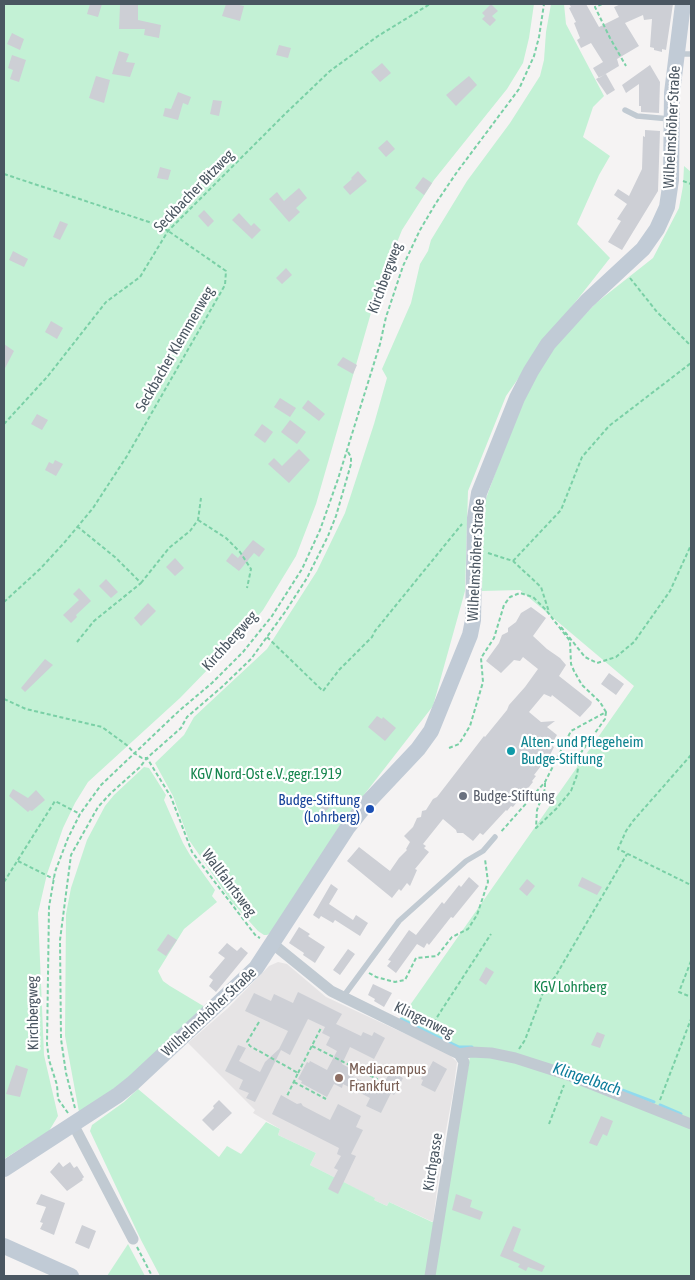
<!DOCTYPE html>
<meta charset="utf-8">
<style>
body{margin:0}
#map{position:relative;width:695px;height:1280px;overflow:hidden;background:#f5f3f3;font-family:"Asap Condensed",sans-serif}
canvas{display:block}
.frame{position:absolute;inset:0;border:5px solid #4a5661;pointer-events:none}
</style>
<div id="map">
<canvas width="695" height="1280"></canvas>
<div class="frame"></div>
</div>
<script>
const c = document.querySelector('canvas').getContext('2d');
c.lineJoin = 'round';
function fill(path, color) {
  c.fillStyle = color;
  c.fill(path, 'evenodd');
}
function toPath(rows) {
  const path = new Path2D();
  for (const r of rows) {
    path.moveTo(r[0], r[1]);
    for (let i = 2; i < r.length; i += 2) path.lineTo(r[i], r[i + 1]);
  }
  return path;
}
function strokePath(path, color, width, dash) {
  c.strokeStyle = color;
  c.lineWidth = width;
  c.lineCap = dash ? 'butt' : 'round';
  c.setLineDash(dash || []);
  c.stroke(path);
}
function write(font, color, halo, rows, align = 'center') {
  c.font = font + ' "Asap Condensed",sans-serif';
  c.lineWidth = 4.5;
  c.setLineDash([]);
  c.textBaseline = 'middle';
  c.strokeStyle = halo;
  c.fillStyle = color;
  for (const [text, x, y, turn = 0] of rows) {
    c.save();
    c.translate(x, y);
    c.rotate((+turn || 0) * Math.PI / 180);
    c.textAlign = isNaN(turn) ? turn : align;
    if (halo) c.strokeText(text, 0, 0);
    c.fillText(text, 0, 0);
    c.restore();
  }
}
fill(toPath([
 [278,962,287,964,326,997,449,1054,457,1062,453,1093,441,1157,433,1222,389,1202,387,1206,374,1200,374,1198,310,1165,316,1153,278,1135,280,1129,253,1113,255,1110,188,1043,228,1008,269,966]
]), '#e6e4e5');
fill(toPath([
 [4,4,534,4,529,38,523,63,507,89,434,180,402,230,377,292,316,504,296,556,263,610,250,626,180,698,88,782,75,803,63,828,47,874,38,913,44,1055,58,1116,49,1131,4,1159],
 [551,4,564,4,566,24,604,96,593,107,583,137,610,156,599,175,577,224,610,258,544,342,506,396,468,491,465,591,433,706,339,827,272,932,267,935,264,935,258,931,231,901,189,840,173,796,155,763,184,735,194,717,267,649,317,571,345,513,374,424,387,378,382,369,411,303,420,264,428,251,431,240,467,181,510,123,540,76,544,60,546,32],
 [684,166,691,172,691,1276,160,1276,141,1240,90,1131,92,1125,124,1102,138,1089,219,1157,227,1146,241,1154,266,1122,280,1129,278,1135,316,1153,310,1165,375,1198,374,1200,387,1206,389,1202,432,1222,443,1219,470,1056,401,1018,634,686,520,590,482,591,484,504,522,399,554,347,596,303,653,258,679,208,683,186],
 [144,767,149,768,166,795,164,800,183,843,190,855,215,890,212,896,217,902,184,929,158,971,163,981,170,986,205,1007,130,1078,79,1112,65,1036,66,914,71,888,87,840,105,806,114,795],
 [128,1244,145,1276,107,1276]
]), '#c3f1d5');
strokePath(toPath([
 [401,1019,459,1047,472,1047],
 [622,1090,654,1102],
 [660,1105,681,1114]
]), '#90daee', 3);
fill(toPath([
 [90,4,102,4,98,17,87,14],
 [226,4,235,4,244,6,240,21,222,16],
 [491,4,498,11,492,16,496,20,490,26,482,19,485,16,482,13],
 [569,4,586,4,599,27,619,17,614,7,621,4,673,4,666,50,662,49,662,52,654,50,654,48,650,47,652,19,644,20,643,15,625,23,639,46,617,59,619,66,599,78,593,68,603,62,591,43,581,48,577,40,580,38,574,23,576,22,569,8,571,7],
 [120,5,138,5,138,20,161,25,159,38,144,35,145,29,119,29],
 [12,33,24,39,20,50,7,44],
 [279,45,291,48,288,58,276,55],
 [119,51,129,54,126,62,135,63,130,77,112,74],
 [12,55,26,60,19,82,10,79,13,70,8,68],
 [382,63,391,73,380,82,371,72],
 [650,65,660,82,659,113,641,112,641,106,639,106,639,84,626,93,622,85],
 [606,74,615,90,607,95,596,79],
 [96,76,110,80,104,103,89,98],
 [469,76,477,85,456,106,446,95],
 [178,92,191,97,188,105,183,103,178,120,163,116,165,108,171,109],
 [213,100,222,101,219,116,210,114],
 [645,130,660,131,658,191,622,250,608,242,621,221,617,219,627,204,614,195,618,189,629,196,642,169,643,136,645,137],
 [387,140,395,149,386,157,378,148],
 [160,167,171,170,168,180,157,178],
 [358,171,367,181,350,195,343,187,352,179,351,178],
 [423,177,432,183,424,195,415,188],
 [299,188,307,198,296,208,300,212,289,222,269,199,277,192,284,201],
 [204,210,214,221,208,227,198,216],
 [239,213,251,226,254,223,261,230,252,239,232,220],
 [60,221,68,224,60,240,53,237],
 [13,251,28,259,24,267,9,260],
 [286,268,292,275,282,284,276,278],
 [51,321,63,328,57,339,45,332],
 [4,344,14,351,4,370],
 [343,357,357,365,353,374,337,365],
 [280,398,296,408,290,417,274,407],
 [308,400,325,414,319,421,302,408],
 [37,414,48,420,42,430,31,424],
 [290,420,306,432,297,444,281,432],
 [262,424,273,432,265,443,254,435],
 [299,449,310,460,289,483,268,464,274,458,282,466],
 [55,460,63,464,56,476,45,470,49,462,53,464],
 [253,540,265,549,259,557,254,553,239,571,226,561,232,553,238,558],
 [175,558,184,568,175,576,166,567],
 [106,579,118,592,111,598,99,586],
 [79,588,91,601,76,615,77,617,71,623,63,615,79,600,73,594],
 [148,603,156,611,141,626,134,618],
 [531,607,546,618,533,636,547,649,560,658,566,665,559,676,592,702,591,705,580,717,552,695,551,697,544,694,529,712,541,722,555,721,547,727,557,735,551,745,554,747,550,755,543,761,544,762,534,775,536,776,532,781,533,782,513,807,511,806,507,811,506,810,483,835,480,833,473,841,463,833,457,833,456,830,443,819,423,844,426,846,424,848,429,852,415,869,417,870,410,886,407,883,401,891,399,889,392,898,347,861,359,847,390,871,399,858,407,850,406,849,410,842,404,836,413,827,417,818,421,817,422,811,426,810,433,799,437,797,484,736,485,737,507,710,509,705,525,687,538,669,523,657,520,661,514,660,501,673,486,661,499,643,502,635,508,632,508,628,516,622,521,613],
 [45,659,53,665,25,692,21,688],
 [609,673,624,684,616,695,601,684],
 [377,716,382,719,383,717,396,728,385,741,368,727],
 [13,789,28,798,36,790,45,800,32,811,30,810,28,812,9,796],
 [325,793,334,803,325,812,316,802],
 [469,877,479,886,453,918,451,917,429,945,427,943,424,948,417,944,396,973,387,966,391,961,388,960,409,930,416,935,442,902,444,904,459,885,461,887],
 [582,877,602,887,597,895,578,886],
 [527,879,535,886,527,896,519,889],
 [331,884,338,889,329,904,353,920,356,915,368,923,360,936,335,920,333,923,321,916,319,919,313,915],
 [299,927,310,934,308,936,325,947,315,963,303,955,304,953,289,943],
 [168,934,177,940,166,956,157,950],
 [227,943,237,951,241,947,248,953,216,992,209,986,213,980,209,977,225,958,218,953],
 [348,949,355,954,340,975,333,970],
 [486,967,494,972,486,985,479,980],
 [373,984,392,993,384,1007,374,1001,375,999,368,995],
 [298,992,342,1014,336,1024,361,1036,363,1032,372,1036,374,1032,385,1038,374,1059,350,1047,342,1064,351,1069,348,1074,370,1085,372,1083,382,1088,390,1071,403,1078,394,1095,391,1093,381,1113,366,1106,370,1098,343,1084,342,1088,334,1084,327,1097,301,1083,302,1081,298,1079,307,1062,309,1063,310,1061,327,1070,337,1051,326,1045,330,1037,322,1033,325,1027,308,1019,290,1055,281,1050,255,1102,246,1098,249,1093,239,1089,243,1080,225,1071,238,1045,246,1048,239,1061,260,1072,265,1062,279,1049,288,1031,245,1011,254,993,271,1001,274,994,293,1003],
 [597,1032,605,1035,600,1048,591,1045],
 [433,1061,447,1069,435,1092,421,1085,423,1080,421,1079,425,1071,427,1072],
 [16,1065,28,1069,20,1097,6,1094],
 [281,1095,297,1104,301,1103,303,1106,330,1120,338,1104,361,1116,356,1127,363,1130,351,1154,356,1156,338,1194,328,1189,338,1170,334,1168,341,1156,337,1154,339,1148,272,1114],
 [219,1100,232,1113,213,1131,202,1120,214,1108,213,1106],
 [601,1116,613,1121,607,1136,603,1134,597,1146,589,1143],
 [59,1162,63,1167,70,1162,74,1168,77,1166,84,1177,82,1179,83,1180,67,1191,50,1172],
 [41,1194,65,1203,54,1235,40,1229,43,1223,40,1222,46,1207,36,1204],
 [456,1194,472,1200,470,1207,483,1212,480,1220,452,1210],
 [82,1225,96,1231,89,1249,75,1243],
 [513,1226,521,1229,513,1251,545,1266,542,1272,528,1267,526,1271,518,1267,520,1264,500,1256]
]), '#cdcfd5');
strokePath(toPath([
 [602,4,595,7,610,38,626,66],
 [4,174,161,226,226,271,225,285,127,456,93,508,64,543,40,569,4,602],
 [683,181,691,184],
 [630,278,657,312,691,346],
 [4,424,48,376,106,302,140,277,168,231,287,112,330,71,378,36,430,4],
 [198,520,226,538,240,552,251,569,247,588],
 [488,553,513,561,541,587,549,612],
 [513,561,561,510,582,457,609,426,691,363],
 [141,583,169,548,190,531,198,520,201,498],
 [561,627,585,657,597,663,616,657,634,642,670,591,691,545],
 [267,637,323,691,339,670,372,637,375,631,462,524],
 [77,642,94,621,141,583,116,558,78,527],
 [4,699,26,709,102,727,128,746,134,753,142,758,147,758,171,797,192,852,256,936,260,938],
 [449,748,459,744,470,726,483,682,481,658,494,638,504,605,510,597,520,593,533,597,546,610,570,641,571,664,574,671,582,685,600,702,606,712,571,731,545,782,500,833],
 [691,755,633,821,626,831,618,849,691,885],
 [545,783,545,789,537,810,536,828,556,809,571,791,577,775,580,754,605,719,606,712],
 [18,861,54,879],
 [4,882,55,801,80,814],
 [691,961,679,992,691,997],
 [369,973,376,977,395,982,405,980,416,958,437,956,452,937,468,929,477,915,488,882,485,859],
 [259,1022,247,1042,250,1046,298,1073,287,1096],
 [430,1028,491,934],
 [312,1046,377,1079,375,1082],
 [519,1049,525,1040,544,990,555,977,627,854],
 [298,1073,321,1028],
 [294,1082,326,1099],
 [660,1100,691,1019],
 [75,1108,66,1073,61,1039,60,940,71,855,98,807,111,793,140,767,147,758,181,728,187,717,223,686,251,659,285,612,307,578,328,536,336,516,351,464,351,457,347,450],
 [68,1113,58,1099,57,1085,49,1060,47,1044,49,907,55,872,68,838,80,814,101,785,180,710,212,683,243,652,272,616,302,569,320,530,338,479,380,344,386,317,403,266,420,230,436,203,457,172,519,89,534,56,539,37,544,4],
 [549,1124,564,1085],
 [137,1247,152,1276]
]), '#7ad0a6', 2, [4, 2.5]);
strokePath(toPath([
 [678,54,691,54],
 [625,110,637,116,670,119],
 [343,997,399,921,466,861,483,851,495,837]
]), '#c1cad2', 5.5);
strokePath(toPath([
 [273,944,331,991,459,1054,471,1052,491,1053,515,1058,568,1075,691,1124],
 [73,1124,133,1239],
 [430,1276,464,1062,459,1054]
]), '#c1cad2', 11);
strokePath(toPath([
 [4,1169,118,1095,133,1083,256,968,348,827,368,802,418,749,431,731,470,635,473,620,475,518,479,493,517,398,531,371,548,344,587,301,643,249,657,229,667,207,671,180,672,93,683,4],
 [4,1246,71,1276]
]), '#c1cbd6', 16);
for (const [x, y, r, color] of [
 [511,751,5,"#0f9aa8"],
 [463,796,5,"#6b7280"],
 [370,809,5,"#1a4fb4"],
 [339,1078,5,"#8d6e63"]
]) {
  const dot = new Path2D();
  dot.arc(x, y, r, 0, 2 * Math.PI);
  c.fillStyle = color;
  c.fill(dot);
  strokePath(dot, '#fff', 2);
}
write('15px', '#4a5661', '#fff', [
 ["Wilhelmshöher Straße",672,127,-87],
 ["Seckbacher Bitzweg",194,191,-46],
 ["Kirchbergweg",385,278,-70],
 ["Seckbacher Klemmenweg",175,349,-60],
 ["Wilhelmshöher Straße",476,560,-87],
 ["Kirchbergweg",230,641,-48],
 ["Wallfahrtsweg",229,883,53],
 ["Wilhelmshöher Straße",209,1012,-43],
 ["Kirchbergweg",33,1013,-91],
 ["Klingenweg",424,1020,26],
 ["Kirchgasse",433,1162,-81]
]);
write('15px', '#0d838f', '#fff', [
 ["Alten- und Pflegeheim",521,742],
 ["Budge-Stiftung",521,759]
], 'left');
write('15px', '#17864f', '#fff', [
 ["KGV Nord-Ost e.V.,gegr.1919",266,774],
 ["KGV Lohrberg",570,987]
]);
write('15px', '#5b616d', '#fff', [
 ["Budge-Stiftung",473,796]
], 'left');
write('15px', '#164399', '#fff', [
 ["Budge-Stiftung",360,800],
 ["(Lohrberg)",360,817]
], 'right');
write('15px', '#785e54', '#fff', [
 ["Mediacampus",349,1069],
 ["Frankfurt",349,1086]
], 'left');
write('italic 16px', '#0c7c9b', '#fff', [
 ["Klingelbach",587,1079,19]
]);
</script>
